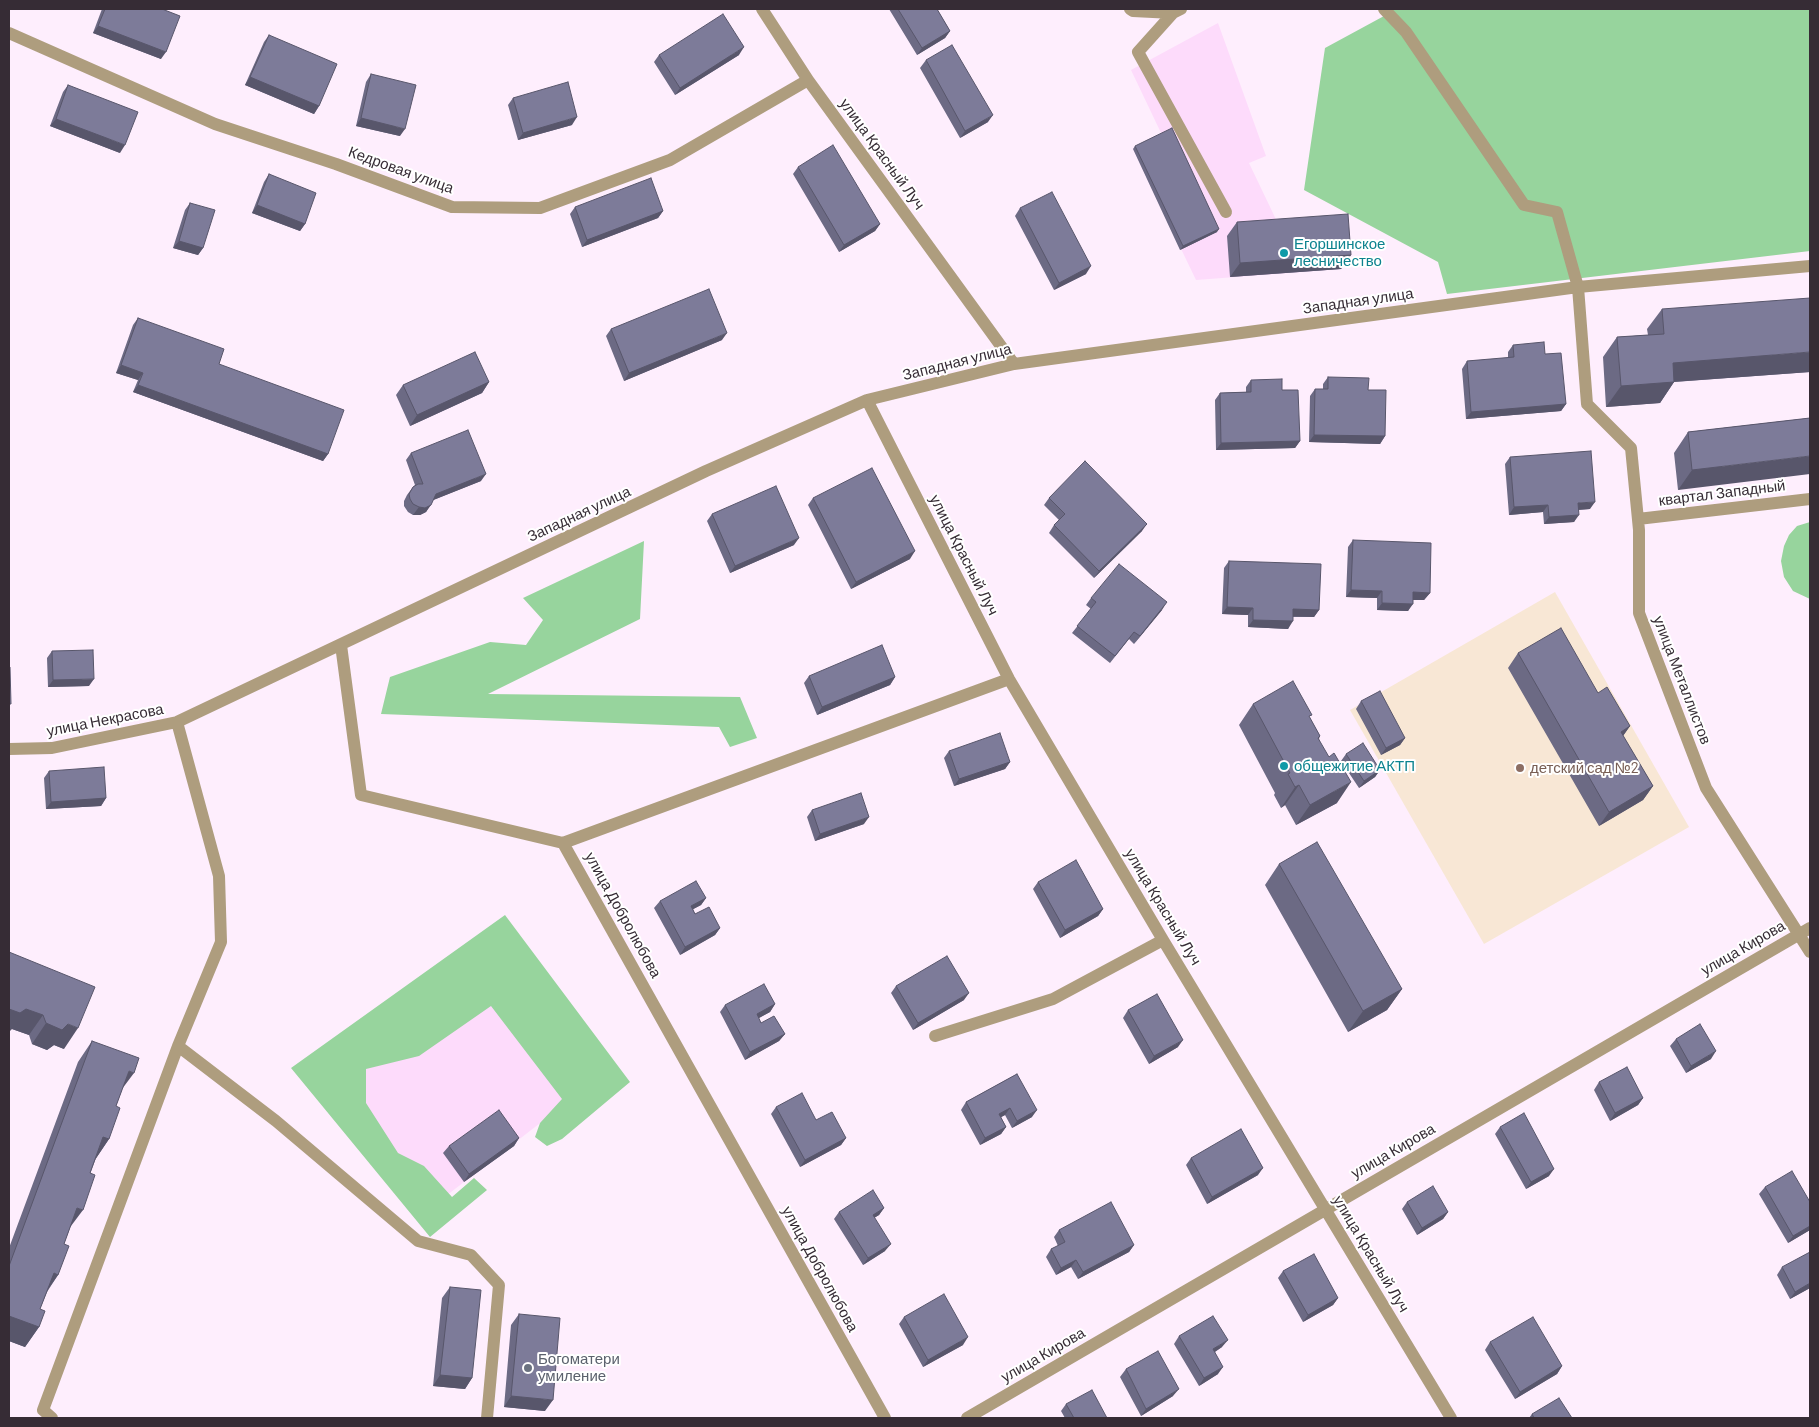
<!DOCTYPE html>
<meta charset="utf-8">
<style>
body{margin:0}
#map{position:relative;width:1819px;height:1427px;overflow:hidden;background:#feeefd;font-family:Barlow,sans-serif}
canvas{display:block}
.frame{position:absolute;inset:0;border:10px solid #362c35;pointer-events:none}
</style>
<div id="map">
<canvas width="1819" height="1427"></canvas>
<div class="frame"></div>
</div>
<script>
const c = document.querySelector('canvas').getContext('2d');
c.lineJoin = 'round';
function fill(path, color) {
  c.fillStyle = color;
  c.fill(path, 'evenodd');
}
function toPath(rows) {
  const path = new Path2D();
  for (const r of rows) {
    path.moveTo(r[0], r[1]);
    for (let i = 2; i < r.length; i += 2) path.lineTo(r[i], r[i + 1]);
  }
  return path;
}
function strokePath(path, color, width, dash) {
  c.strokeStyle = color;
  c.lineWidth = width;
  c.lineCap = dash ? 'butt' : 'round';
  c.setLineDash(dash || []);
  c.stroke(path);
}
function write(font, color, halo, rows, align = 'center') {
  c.font = font + ' Barlow,sans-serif';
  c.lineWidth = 4;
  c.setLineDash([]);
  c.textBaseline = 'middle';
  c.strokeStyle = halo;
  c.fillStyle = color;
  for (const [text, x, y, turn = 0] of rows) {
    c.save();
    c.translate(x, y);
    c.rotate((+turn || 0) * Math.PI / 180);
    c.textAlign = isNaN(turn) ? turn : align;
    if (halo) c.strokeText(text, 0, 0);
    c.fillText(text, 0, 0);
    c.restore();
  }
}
fill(toPath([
 [1218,23,1266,156,1249,163,1282,232,1341,269,1196,280,1133,149,1162,135,1131,70],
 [496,967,588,1086,433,1206,341,1087]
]), '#fddbfb');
fill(toPath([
 [1555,592,1689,827,1484,944,1350,710]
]), '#f8e7d5');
fill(toPath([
 [1385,9,1810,9,1810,251,1447,294,1438,262,1304,190,1325,48,1384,16],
 [1810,522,1810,599,1793,591,1784,577,1781,561,1784,546,1789,535,1797,526],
 [644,541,640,619,488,694,740,697,757,738,730,747,719,727,381,714,390,677,490,642,526,645,543,620,523,598],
 [505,915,630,1082,562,1139,547,1146,535,1137,540,1123,562,1099,491,1006,419,1056,366,1069,366,1103,398,1153,424,1166,452,1197,474,1178,487,1190,430,1237,291,1068]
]), '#97d49d');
strokePath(toPath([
 [762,9,808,80,1014,364],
 [1130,9,1133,11,1173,13,1181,9],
 [1384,9,1406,32,1524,205,1557,212,1578,287,1587,404,1631,448,1639,530,1639,613,1706,788,1810,952],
 [1173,13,1138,52,1226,212],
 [9,33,215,124,336,164,452,207,540,208,670,160,808,80],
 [867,400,1009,679,1163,940,1451,1418],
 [1638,519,1810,499],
 [341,645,361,795,563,843],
 [9,749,52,748,177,722,706,471,867,400,1014,364,1578,287,1810,266],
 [935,1036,1053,999,1163,940],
 [178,1046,276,1121,418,1241,471,1255,499,1285,487,1418],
 [52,1418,43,1410,178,1046,221,942,219,876,177,722],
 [885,1418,563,843,1009,679],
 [967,1418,1810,928]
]), '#ae9d7e', 12);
fill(toPath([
 [102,9,162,9,161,59,93,33],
 [889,9,937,9,950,31,945,38,917,55],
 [269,35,319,106,314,114,245,85,264,42],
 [659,55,739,55,675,95,654,62],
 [926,60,988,122,960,138,920,68],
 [371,74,400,136,356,126,366,82],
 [68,85,120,153,50,126,63,92],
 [513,98,572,125,518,140,508,105],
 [1135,146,1217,232,1180,250,1133,149],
 [798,167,880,224,875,231,839,252,793,174],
 [269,174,305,224,300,231,252,213,264,182],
 [190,203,203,248,198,255,173,248,185,210],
 [575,207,663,211,658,218,582,247,570,214],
 [1020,208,1086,274,1054,290,1015,216],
 [1237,222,1351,255,1341,269,1230,277,1227,236],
 [1662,309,1810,372,1674,382,1660,403,1606,407,1603,357,1617,337,1648,335,1647,329],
 [138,318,219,364,328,454,323,461,133,392,138,380,116,373,133,325],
 [611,329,722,340,624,381,606,336],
 [1513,345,1545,354,1566,404,1561,411,1466,419,1462,369,1467,361,1508,358,1508,352],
 [1328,377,1368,390,1385,436,1380,444,1309,442,1310,396,1315,389,1323,389,1323,384],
 [1251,380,1282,390,1300,441,1295,448,1216,450,1215,400,1220,393,1246,392,1246,387],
 [489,382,482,393,410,426,396,395,403,385],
 [1810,418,1678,490,1674,453,1688,432],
 [411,453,481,481,433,500,426,512,420,515,413,515,408,512,404,506,404,501,407,495,413,487,415,485,406,460],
 [1510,457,1590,509,1579,510,1574,522,1544,524,1543,512,1509,515,1505,464],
 [813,498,910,559,851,589,808,505],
 [1049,498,1142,531,1094,578,1049,533,1054,525,1059,520,1044,505],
 [712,514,794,545,730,573,707,521],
 [1353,540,1430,593,1424,600,1413,600,1408,611,1377,610,1377,598,1346,597,1348,547],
 [1229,561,1319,610,1314,617,1293,617,1288,629,1248,627,1248,615,1222,614,1224,568],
 [1091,598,1162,610,1134,644,1129,639,1110,663,1072,633,1091,609,1086,605],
 [52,651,89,686,48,687,47,658],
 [1518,653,1598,693,1630,726,1623,736,1653,786,1643,800,1599,826,1508,668],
 [809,676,895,677,890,685,817,715,804,683],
 [1361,701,1405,738,1400,745,1381,755,1356,709],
 [1253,704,1310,718,1320,736,1319,739,1337,803,1296,825,1285,805,1281,808,1274,795,1275,793,1239,725],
 [949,751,1010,762,1005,769,954,786,944,758],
 [1346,754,1380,770,1375,777,1359,788,1341,761],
 [49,771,106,798,101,806,46,809,44,778],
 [812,810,864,824,815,841,807,817],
 [1279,864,1402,989,1387,1010,1348,1032,1265,885],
 [1038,882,1103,909,1098,916,1060,938,1033,889],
 [706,898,701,905,693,909,695,914,720,928,715,935,680,955,654,908,660,901],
 [9,952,64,1049,54,1045,47,1050,32,1044,29,1035,12,1029],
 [896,986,964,1000,913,1030,891,993],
 [775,1004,770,1012,758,1018,761,1023,785,1034,779,1041,745,1060,720,1012,725,1005],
 [1128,1010,1178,1047,1149,1064,1123,1018],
 [1676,1039,1711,1059,1686,1073,1670,1046],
 [92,1041,122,1090,116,1106,109,1139,96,1158,64,1244,58,1275,47,1292,40,1309,39,1327,25,1347,9,1341,9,1248,78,1062],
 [1017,1074,1032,1117,1012,1128,1005,1115,1001,1117,1006,1127,1001,1134,980,1145,961,1110,966,1102],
 [1599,1082,1643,1098,1638,1105,1610,1121,1594,1090],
 [776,1107,816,1120,846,1138,841,1145,800,1167,771,1114],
 [1500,1127,1549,1176,1526,1189,1495,1134],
 [519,1138,514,1146,464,1182,443,1153,449,1146],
 [1191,1158,1258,1175,1207,1204,1186,1165],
 [1765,1187,1810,1202,1810,1230,1788,1243,1759,1194],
 [1407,1202,1448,1212,1443,1219,1417,1235,1402,1209],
 [884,1208,879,1215,874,1218,885,1251,863,1265,834,1219,839,1212],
 [1059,1230,1134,1245,1129,1252,1078,1279,1071,1267,1056,1275,1046,1257,1051,1249,1058,1246,1054,1237],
 [1782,1267,1810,1288,1790,1299,1777,1275],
 [1283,1271,1338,1298,1333,1305,1303,1322,1278,1278],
 [450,1287,472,1378,465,1389,433,1386,442,1298],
 [519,1314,545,1411,504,1407,511,1325],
 [904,1317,963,1345,923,1367,899,1324],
 [1179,1336,1222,1347,1215,1352,1218,1374,1199,1386,1174,1344],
 [1490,1342,1562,1366,1557,1374,1515,1399,1485,1350],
 [1126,1369,1173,1396,1141,1416,1120,1377],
 [1066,1404,1107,1418,1065,1418,1061,1411],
 [1532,1414,1572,1418,1529,1418]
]), '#6c6a84');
fill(toPath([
 [98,26,166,52,161,59,93,33],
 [950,31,945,38,917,55,922,48],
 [744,47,739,55,675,95,680,88],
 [250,77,319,106,314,114,245,85],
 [993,115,988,122,960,138,965,131],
 [577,117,572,125,518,140,523,133],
 [361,118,405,129,400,136,356,126],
 [56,119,125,145,120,153,50,126],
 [257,205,305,224,300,231,252,213],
 [663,211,658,218,582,247,587,240],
 [880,224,875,231,839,252,844,245],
 [1219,229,1217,232,1180,250,1183,246],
 [179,241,203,248,198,255,173,248],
 [1351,255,1341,269,1230,277,1240,263],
 [1091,266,1086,274,1054,290,1059,283],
 [727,333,722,340,624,381,629,373],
 [1810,352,1810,372,1658,383,1673,363],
 [121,365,143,373,138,380,116,373],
 [489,382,482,393,410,426,417,415],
 [1674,382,1660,403,1606,407,1621,386],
 [138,385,328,454,323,461,133,392],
 [1566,404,1561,411,1466,419,1471,412],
 [1314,435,1385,436,1380,444,1309,442],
 [1300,441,1295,448,1216,450,1221,443],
 [1810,456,1810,474,1678,490,1692,470],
 [486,474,481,481,431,501,436,494],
 [1595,502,1590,509,1573,510,1578,503],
 [431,505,426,512,420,515,413,515,419,507],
 [1548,505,1543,512,1509,515,1514,507],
 [1579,515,1574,522,1544,524,1549,517],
 [1147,524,1142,531,1094,578,1099,571],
 [799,538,794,545,730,573,735,566],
 [915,551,910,559,851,589,856,582],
 [1351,590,1382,591,1377,598,1346,597],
 [1413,592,1430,593,1424,600,1408,600],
 [1167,602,1162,610,1134,644,1140,636],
 [1382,603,1413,604,1408,611,1377,610],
 [1227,607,1253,608,1248,615,1222,614],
 [1293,609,1319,610,1314,617,1288,616],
 [1253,620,1293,621,1288,629,1248,627],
 [895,677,890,685,817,715,822,707],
 [94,679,89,686,48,687,53,680],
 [1630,726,1620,740,1621,732],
 [1405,738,1400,745,1381,755,1386,748],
 [1010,762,1005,769,954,786,959,779],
 [1380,770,1375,777,1359,788,1364,781],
 [1351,782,1337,803,1296,825,1310,805],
 [1299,785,1285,805,1281,808,1295,787],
 [1653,786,1643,800,1599,826,1609,812],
 [106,798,101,806,46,809,51,802],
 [869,817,864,824,815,841,820,834],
 [706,898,701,905,686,913,691,906],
 [1103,909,1098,916,1060,938,1065,930],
 [720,928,715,935,680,955,685,947],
 [1402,989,1387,1010,1348,1032,1363,1011],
 [969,993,964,1000,913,1030,918,1023],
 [775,1004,770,1012,752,1022,757,1014],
 [9,1009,26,1009,43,1015,29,1035,12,1029,9,1032],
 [46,1023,68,1024,78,1028,64,1049,54,1045,47,1050,32,1044],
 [785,1034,779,1041,745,1060,750,1052],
 [1183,1040,1178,1047,1149,1064,1154,1056],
 [1716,1051,1711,1059,1686,1073,1691,1066],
 [129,1071,134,1073,119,1093],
 [1643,1098,1638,1105,1610,1121,1615,1113],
 [1010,1108,1005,1115,994,1121,999,1114],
 [1037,1110,1032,1117,1012,1128,1017,1121],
 [1006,1127,1001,1134,980,1145,985,1138],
 [103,1137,109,1139,95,1160],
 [519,1138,514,1146,464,1182,469,1174],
 [846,1138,841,1145,800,1167,805,1160],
 [1263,1168,1258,1175,1207,1204,1212,1197],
 [1554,1169,1549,1176,1526,1189,1531,1182],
 [77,1208,83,1210,68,1230],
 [884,1208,879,1215,867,1222,873,1215],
 [1448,1212,1443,1219,1417,1235,1422,1228],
 [1810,1226,1810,1230,1788,1243,1793,1236],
 [891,1244,885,1251,863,1265,868,1258],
 [1134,1245,1129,1252,1078,1279,1083,1272],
 [1076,1260,1071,1267,1056,1275,1061,1268],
 [54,1273,58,1275,44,1295],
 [1810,1283,1810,1288,1790,1299,1795,1292],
 [1338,1298,1333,1305,1303,1322,1308,1315],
 [9,1316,39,1327,25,1347,9,1341],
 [968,1337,963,1345,923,1367,928,1360],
 [1228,1340,1222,1347,1208,1356,1213,1349],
 [1562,1366,1557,1374,1515,1399,1520,1392],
 [1223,1367,1218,1374,1199,1386,1204,1378],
 [440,1375,472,1378,465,1389,433,1386],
 [1179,1389,1173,1396,1141,1416,1146,1409],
 [511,1396,553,1400,545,1411,504,1407]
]), '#58566b');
const building = toPath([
 [105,9,162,9,180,16,166,52,98,26,105,9],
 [898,9,937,9,950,31,922,48,898,9],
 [723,14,744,47,680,88,659,55,723,14],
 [269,35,337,64,319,106,250,77,269,35],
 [952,45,993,115,965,131,926,60,952,45],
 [371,74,416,85,405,129,361,118,371,74],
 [568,82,577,117,523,133,513,98,568,82],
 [68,85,138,112,125,145,56,119,68,85],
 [1172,128,1219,229,1183,246,1135,146,1172,128],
 [833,145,880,224,844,245,798,167,833,145],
 [269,174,316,193,305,224,257,205,269,174],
 [651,178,663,211,587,240,575,207,651,178],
 [1052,192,1091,266,1059,283,1020,208,1052,192],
 [190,203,215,210,203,248,179,241,190,203],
 [1348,214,1351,255,1240,263,1237,222,1348,214],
 [709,289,727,333,629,373,611,329,709,289],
 [1810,298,1810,352,1673,363,1674,382,1621,386,1617,337,1664,334,1662,309,1810,298],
 [138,318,224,349,219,364,344,410,328,454,138,385,143,373,121,365,138,318],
 [1544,342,1545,354,1561,353,1566,404,1471,412,1467,361,1514,357,1513,345,1544,342],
 [475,352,489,382,417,415,403,385,475,352],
 [1328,377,1369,378,1368,390,1386,390,1385,436,1314,435,1315,389,1328,389,1328,377],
 [1282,379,1282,390,1298,390,1300,441,1221,443,1220,393,1251,392,1251,380,1282,379],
 [1810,418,1810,456,1692,470,1688,432,1810,418],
 [468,430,486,474,436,494,431,505,425,508,419,507,413,504,410,499,409,494,413,487,418,484,423,484,411,453,468,430],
 [1591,451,1595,502,1578,503,1579,515,1549,517,1548,505,1514,507,1510,457,1591,451],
 [1085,461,1147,524,1099,571,1054,525,1065,514,1049,498,1085,461],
 [872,468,915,551,856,582,813,498,872,468],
 [776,486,799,538,735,566,712,514,776,486],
 [1353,540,1431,543,1430,593,1413,592,1413,604,1382,603,1382,591,1351,590,1353,540],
 [1229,561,1321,564,1319,610,1293,609,1293,621,1253,620,1253,608,1227,607,1229,561],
 [1119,564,1167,602,1140,636,1134,632,1115,656,1077,626,1096,602,1091,598,1119,564],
 [1561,628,1598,693,1607,687,1630,726,1621,732,1653,786,1609,812,1518,653,1561,628],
 [882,645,895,677,822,707,809,676,882,645],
 [93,650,94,679,53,680,52,651,93,650],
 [9,667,10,667,11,704,9,704,9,667],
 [1293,681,1312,715,1309,716,1320,736,1318,738,1329,757,1334,753,1351,782,1310,805,1299,785,1295,787,1288,774,1290,773,1253,704,1293,681],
 [1380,691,1405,738,1386,748,1361,701,1380,691],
 [1000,733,1010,762,959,779,949,751,1000,733],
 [1363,743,1380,770,1364,781,1346,754,1363,743],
 [104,767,106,798,51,802,49,771,104,767],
 [861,793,869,817,820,834,812,810,861,793],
 [1317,842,1402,989,1363,1011,1279,864,1317,842],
 [1076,860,1103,909,1065,930,1038,882,1076,860],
 [696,881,706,898,691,906,695,914,709,907,720,928,685,947,660,901,696,881],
 [9,952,95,987,78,1028,68,1024,62,1030,46,1023,43,1015,26,1009,20,1013,9,1009,9,952],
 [947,956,969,993,918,1023,896,986,947,956],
 [764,984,775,1004,757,1014,761,1023,774,1016,785,1034,750,1052,725,1005,764,984],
 [1157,994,1183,1040,1154,1056,1128,1010,1157,994],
 [1700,1024,1716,1051,1691,1066,1676,1039,1700,1024],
 [92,1041,139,1058,134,1073,129,1071,116,1106,120,1108,109,1139,103,1137,90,1173,95,1175,83,1210,77,1208,64,1244,69,1246,58,1275,54,1273,40,1309,45,1311,39,1327,9,1316,9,1266,92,1041],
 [1627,1067,1643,1098,1615,1113,1599,1082,1627,1067],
 [1017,1074,1037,1110,1017,1121,1010,1108,999,1114,1006,1127,985,1138,966,1102,1017,1074],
 [802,1093,816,1120,832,1112,846,1138,805,1160,776,1107,802,1093],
 [499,1110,519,1138,469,1174,449,1146,499,1110],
 [1524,1113,1554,1169,1531,1182,1500,1127,1524,1113],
 [1241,1129,1263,1168,1212,1197,1191,1158,1241,1129],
 [1792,1171,1810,1202,1810,1226,1793,1236,1765,1187,1792,1171],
 [1433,1186,1448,1212,1422,1228,1407,1202,1433,1186],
 [873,1190,884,1208,873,1215,891,1244,868,1258,839,1212,873,1190],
 [1111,1202,1134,1245,1083,1272,1076,1260,1061,1268,1051,1249,1065,1242,1059,1230,1111,1202],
 [1810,1252,1810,1283,1795,1292,1782,1267,1810,1252],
 [1314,1254,1338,1298,1308,1315,1283,1271,1314,1254],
 [450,1287,481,1290,472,1378,440,1375,450,1287],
 [944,1294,968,1337,928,1360,904,1317,944,1294],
 [519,1314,560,1318,553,1400,511,1396,519,1314],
 [1213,1316,1228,1340,1213,1349,1223,1367,1204,1378,1179,1336,1213,1316],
 [1533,1317,1562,1366,1520,1392,1490,1342,1533,1317],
 [1158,1351,1179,1389,1146,1409,1126,1369,1158,1351],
 [1092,1390,1107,1418,1074,1418,1066,1404,1092,1390],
 [1559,1398,1572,1418,1534,1418,1532,1414,1559,1398]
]);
fill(building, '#7d7b99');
strokePath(building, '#58566b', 1);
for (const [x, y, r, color] of [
 [1284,253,5,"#0f9aa8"],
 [1284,766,5,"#0f9aa8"],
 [1520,768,5,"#8d6e63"],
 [528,1368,5,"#6b7280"]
]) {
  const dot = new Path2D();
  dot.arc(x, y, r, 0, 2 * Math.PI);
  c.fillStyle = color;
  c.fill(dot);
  strokePath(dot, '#fff', 2);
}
write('15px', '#362c35', '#fff', [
 ["улица Красный Луч",882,154,54],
 ["Кедровая улица",401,170,20],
 ["Западная улица",1358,301,-8],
 ["Западная улица",957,362,-14],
 ["квартал Западный",1722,493,-7],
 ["Западная улица",579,514,-25],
 ["улица Красный Луч",964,555,63],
 ["улица Металлистов",1682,680,69],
 ["улица Некрасова",105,720,-11],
 ["улица Красный Луч",1163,907,59],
 ["улица Добролюбова",623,915,61],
 ["улица Кирова",1743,948,-30],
 ["улица Кирова",1393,1151,-30],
 ["улица Красный Луч",1371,1254,59],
 ["улица Добролюбова",820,1269,61],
 ["улица Кирова",1043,1355,-30]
]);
write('15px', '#0d838f', '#fff', [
 ["Егоршинское",1294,244],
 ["лесничество",1294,261],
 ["общежитие АКТП",1294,766]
], 'left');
write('15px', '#785e54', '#fff', [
 ["детский сад №2",1530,768]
], 'left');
write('15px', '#5b616d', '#fff', [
 ["Богоматери",538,1359],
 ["умиление",538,1376]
], 'left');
</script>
